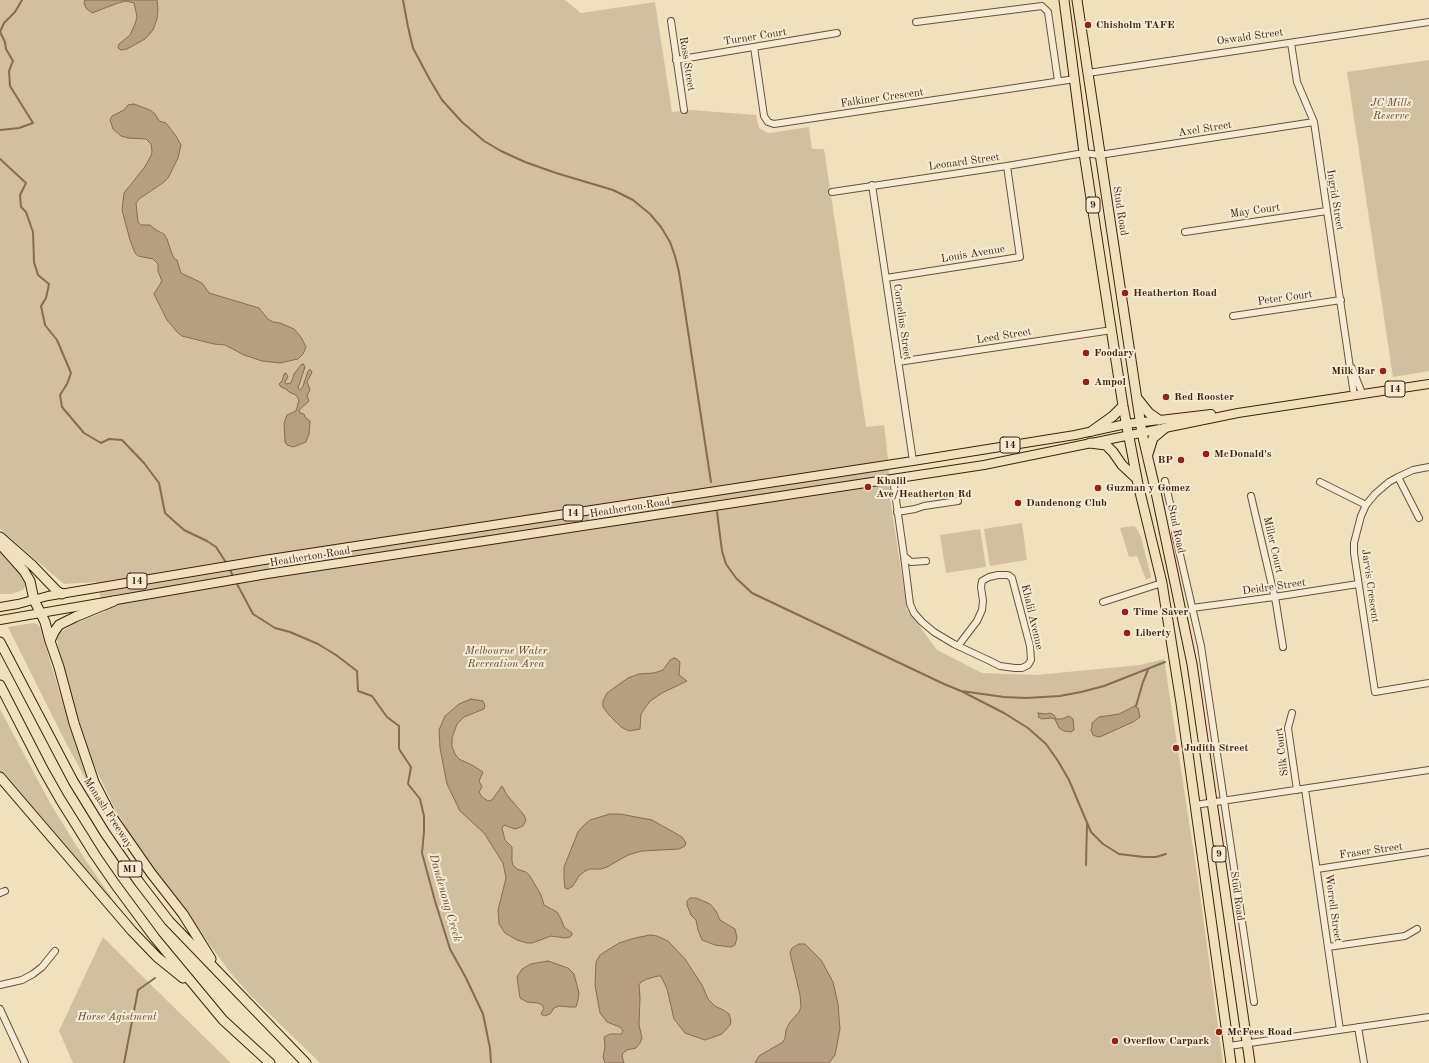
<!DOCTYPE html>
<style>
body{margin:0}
canvas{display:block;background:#f0e0bc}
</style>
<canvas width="1429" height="1063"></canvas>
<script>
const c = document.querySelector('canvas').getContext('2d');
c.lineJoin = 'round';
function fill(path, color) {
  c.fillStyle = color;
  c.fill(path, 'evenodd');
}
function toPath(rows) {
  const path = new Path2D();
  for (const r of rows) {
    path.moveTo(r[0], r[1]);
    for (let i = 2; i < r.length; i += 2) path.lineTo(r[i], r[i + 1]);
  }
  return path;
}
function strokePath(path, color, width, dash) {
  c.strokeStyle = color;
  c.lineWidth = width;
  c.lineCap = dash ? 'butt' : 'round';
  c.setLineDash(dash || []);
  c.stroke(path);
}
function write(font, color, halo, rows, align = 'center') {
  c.font = font + ' "Old Standard TT",serif';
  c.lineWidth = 4;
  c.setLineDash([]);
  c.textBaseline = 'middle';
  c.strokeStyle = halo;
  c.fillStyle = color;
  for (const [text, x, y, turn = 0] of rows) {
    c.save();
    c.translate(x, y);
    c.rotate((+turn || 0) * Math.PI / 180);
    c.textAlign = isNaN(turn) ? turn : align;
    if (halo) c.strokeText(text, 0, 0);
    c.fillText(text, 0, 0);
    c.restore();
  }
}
fill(toPath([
 [0,0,565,0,581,13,655,2,672,112,691,110,756,115,759,128,766,132,770,133,809,127,812,149,824,149,866,427,884,425,888,459,890,498,907,609,937,650,982,673,1036,675,1140,665,1164,659,1198,880,1223,1063,320,1063,315,1058,250,995,229,971,138,847,115,809,97,772,89,753,71,702,56,637,60,629,63,631,75,623,105,612,96,582,64,584,0,529],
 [1429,60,1429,371,1393,377,1347,72],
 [1022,523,1027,560,990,566,984,529],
 [1132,526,1136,527,1141,537,1151,577,1146,580,1137,556,1129,557,1120,528],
 [980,529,986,567,946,573,940,535],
 [0,550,25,580,26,585,23,590,11,594,0,594],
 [33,623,37,624,40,627,62,701,78,748,98,795,95,796,67,745,8,627],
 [0,709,50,803,86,861,123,914,0,774],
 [103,937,140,974,231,1063,73,1063,59,1031]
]), '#d2bf9f');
const water = toPath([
 [85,0,157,0,158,9,157,19,153,30,145,39,127,49,121,50,118,48,119,44,130,35,135,24,137,17,134,3,126,1,118,3,92,13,86,8,84,3,85,0],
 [134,104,150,110,155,114,159,121,166,123,176,136,181,145,178,158,168,178,164,182,139,199,136,203,138,222,141,225,150,225,156,230,164,234,167,239,172,254,174,258,177,260,181,273,202,283,209,293,259,308,268,319,273,322,280,323,294,329,301,337,306,347,303,354,298,359,280,363,262,361,244,355,225,345,214,344,182,336,178,333,167,320,154,294,162,281,158,271,158,264,153,259,138,256,135,253,130,240,122,210,124,193,144,168,151,156,152,152,151,144,146,139,128,138,121,136,113,129,110,120,112,116,124,110,128,105,134,104],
 [303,364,305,367,298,388,300,390,303,386,308,371,310,369,312,372,307,382,310,390,307,395,309,401,299,410,300,413,304,414,305,417,310,421,309,434,306,442,293,447,287,445,285,442,284,423,287,415,296,411,299,400,296,395,289,392,286,389,281,387,279,384,282,381,284,374,286,373,288,377,285,382,286,384,291,383,294,374,301,365,303,364],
 [674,658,677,659,680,662,679,675,687,681,662,693,650,701,641,714,640,729,629,731,621,727,609,715,603,707,603,701,607,693,628,678,639,674,654,673,663,670,670,660,674,658],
 [471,699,483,701,485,706,484,709,464,717,457,724,452,738,452,746,455,754,459,759,472,765,483,772,479,781,482,787,479,792,482,797,488,801,492,800,502,786,507,795,524,815,526,820,523,826,515,829,504,825,502,828,505,840,512,847,512,861,513,865,517,869,526,872,530,876,541,895,544,905,557,912,561,919,564,927,572,933,572,935,570,937,565,938,551,936,532,943,527,943,517,940,505,933,499,924,498,910,506,878,503,863,484,833,460,811,447,784,440,748,439,730,445,716,459,704,471,699],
 [1135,706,1138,708,1140,717,1133,722,1102,736,1098,737,1093,735,1091,730,1092,727,1092,723,1099,717,1119,714,1135,706],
 [1038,713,1046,714,1050,713,1054,715,1056,719,1062,719,1069,716,1073,719,1074,730,1071,732,1064,731,1059,728,1055,719,1051,718,1042,719,1038,717,1039,715,1038,713],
 [610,814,620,814,652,820,682,837,686,843,685,846,679,849,642,851,628,855,607,867,601,869,590,869,585,871,579,876,573,886,568,889,565,888,564,879,564,867,578,832,583,826,590,820,610,814],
 [690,898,696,898,710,904,716,911,720,920,735,929,737,938,735,945,731,947,715,945,702,940,698,930,696,920,691,915,687,905,687,901,690,898],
 [650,935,657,936,668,941,685,959,702,985,708,999,715,1006,725,1011,729,1014,731,1021,730,1025,722,1034,705,1040,685,1033,674,1019,667,989,661,976,658,976,647,979,641,982,639,985,640,998,639,1025,642,1038,640,1043,636,1048,627,1050,623,1053,622,1056,624,1063,605,1063,603,1057,605,1047,604,1037,610,1034,621,1034,623,1031,620,1027,607,1022,600,1013,595,985,596,962,600,955,619,943,635,938,650,935],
 [799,944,805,944,821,960,833,982,838,1004,840,1029,835,1055,829,1063,755,1063,759,1056,783,1042,785,1038,786,1030,790,1022,799,1012,801,1007,800,995,790,953,792,948,799,944],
 [548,961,568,968,574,974,579,993,578,1000,576,1007,570,1007,559,1006,554,1008,550,1014,544,1016,541,1014,544,1008,542,1005,538,1003,527,1002,520,998,517,977,522,969,531,964,548,961]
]);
fill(water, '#b59e81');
strokePath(water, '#876b53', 1);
strokePath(toPath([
 [403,0,408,27,413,48,430,80,442,100,462,122,484,141,501,151,525,162,556,173,613,190,633,200,650,214,661,227,670,242,675,256,679,272,711,482],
 [0,130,19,128,33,123,10,86,9,71,13,61,6,49,5,42,0,32,4,23,15,12,22,0],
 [0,159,26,183,20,195,21,207,26,212,33,232,34,262,38,275,49,284,46,298,41,306,45,325,57,340,71,373,67,384,60,395,62,407,84,433,101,443,109,439,122,440,144,463,159,483,165,513,184,530,207,541,216,547,227,564],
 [717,512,722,551,726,564,736,578,752,593,944,684,961,691,1004,697,1026,698,1060,696,1081,692,1104,686,1165,662],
 [229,568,234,578],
 [236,582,253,614,275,628,290,632,318,644,336,655,357,671,358,691,372,696,387,717,399,726,399,749,411,767,408,784,420,799,424,816,424,832,422,853,435,901,450,949,466,978,483,1014,490,1048,491,1063],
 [963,692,1004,713,1028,728,1046,744,1058,761,1069,780,1091,832,1103,844,1119,854,1144,857,1156,857,1166,854],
 [1136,706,1143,682,1148,670],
 [1086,865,1087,824],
 [124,1063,138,990,155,978]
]), '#876b53', 2);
const minor = toPath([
 [671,21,684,110],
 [916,22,1042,6,1048,12,1058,81],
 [1291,43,1297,82,1314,122,1354,395],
 [754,47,764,116,768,122,774,124,1075,79],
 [676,60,837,33],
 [1088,73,1429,22],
 [872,185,913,461],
 [832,192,1007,166,1084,153,1099,155,1106,154,1314,122],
 [1185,232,1327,211],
 [886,278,1020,257,1007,166],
 [1233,316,1341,300],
 [898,362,1112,330],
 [1352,368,1362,393],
 [1429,467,1413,470,1398,477,1389,482,1375,494,1366,505,1361,516,1354,543,1354,553,1375,692,1429,683],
 [1398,477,1419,518],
 [893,479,904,556,911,562,926,561],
 [1165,481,1171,508],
 [1320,482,1366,505],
 [1251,496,1276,603,1283,647],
 [897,512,915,509,924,506,958,501],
 [1175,533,1201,646,1254,1002],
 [904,556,910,604,914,613,922,622,934,632,954,644,958,646,988,660,1000,666,1015,668,1022,668,1028,665,1031,660,1030,646,1012,578,1008,575,998,575,989,577,982,581,981,587,983,601,982,610,977,621,958,646],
 [1103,602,1162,583],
 [1192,608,1274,597,1358,584],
 [1292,713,1288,728,1297,790],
 [1305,789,1340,1030],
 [1195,805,1429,770],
 [1317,869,1429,852],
 [0,893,5,891],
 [1328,947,1405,936,1417,929],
 [0,985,22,980,33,974,42,967,55,951],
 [0,1009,25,1063],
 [1358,1027,1364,1063],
 [1229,1046,1429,1017]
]);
const major = toPath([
 [0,607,18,604,48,596,264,560,913,461,1075,435,1126,424,1211,414],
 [0,620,267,574,984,465,1238,413,1429,384]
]);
const highway = toPath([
 [1064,0,1084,153,1123,406,1138,484,1162,583,1181,703,1231,1063],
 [1077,0,1142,433,1157,497,1192,664,1250,1063],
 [1137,398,1149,413,1159,420],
 [1092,431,1113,416,1123,406],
 [1090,443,1106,445,1113,452,1122,465,1137,479],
 [1148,454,1153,438,1165,428],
 [0,537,33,566,57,591,62,594],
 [0,544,24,571,30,581,34,600,45,622,50,641,59,667,74,723,94,782,112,817,151,873,183,914,211,959],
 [50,641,54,632,59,625,75,617,114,601],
 [0,642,73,781,105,833,139,882,169,921,306,1063],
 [0,685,43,769,60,799,95,855,115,884,155,938,223,1020,270,1063],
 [0,777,132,931,157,957,183,978]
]);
strokePath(minor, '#6e4f3a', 8);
strokePath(major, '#421f0f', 10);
strokePath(highway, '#421f0f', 11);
strokePath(minor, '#f5ebd3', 6);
strokePath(major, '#f0e0bc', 8);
strokePath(highway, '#f0e0bc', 9);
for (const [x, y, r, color] of [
 [1088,25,4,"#8f2418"],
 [1125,293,4,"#8f2418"],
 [1086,353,4,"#8f2418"],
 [1383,371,4,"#8f2418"],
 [1086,382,4,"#8f2418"],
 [1166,397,4,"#8f2418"],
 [1206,454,4,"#8f2418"],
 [1181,460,4,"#8f2418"],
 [868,487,4,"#8f2418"],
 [1098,488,4,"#8f2418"],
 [1018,503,4,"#8f2418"],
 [1125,612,4,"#8f2418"],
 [1127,633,4,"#8f2418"],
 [1176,748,4,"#8f2418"],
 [1219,1032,4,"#8f2418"],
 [1115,1041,4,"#8f2418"]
]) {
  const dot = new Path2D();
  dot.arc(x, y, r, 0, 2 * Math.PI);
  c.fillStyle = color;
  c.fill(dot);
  strokePath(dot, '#f5ebd3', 1.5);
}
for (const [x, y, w] of [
 [1093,205,14],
 [1395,389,20],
 [1010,445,20],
 [573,513,20],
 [137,581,20],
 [1219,854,14],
 [130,869,24]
]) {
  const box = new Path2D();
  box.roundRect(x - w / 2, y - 8, w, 16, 3);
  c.fillStyle = '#f5ebd3';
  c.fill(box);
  strokePath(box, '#421f0f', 1);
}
write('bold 10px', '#421f0f', null, [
 ["9",1093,205],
 ["14",1395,389],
 ["14",1010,445],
 ["14",573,513],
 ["14",137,581],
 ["9",1219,854],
 ["M1",130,869]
]);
write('bold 11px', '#421f0f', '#f5ebd3', [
 ["Chisholm TAFE",1096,25],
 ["Heatherton Road",1133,293],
 ["Foodary",1094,353],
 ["Milk Bar",1375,371,"right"],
 ["Ampol",1094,382],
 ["Red Rooster",1174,397],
 ["McDonald's",1214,454],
 ["BP",1173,460,"right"],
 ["Khalil",876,481],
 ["Ave/Heatherton Rd",876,494],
 ["Guzman y Gomez",1106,488],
 ["Dandenong Club",1026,503],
 ["Time Saver",1133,612],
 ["Liberty",1135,633],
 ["Judith Street",1184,748],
 ["McFees Road",1227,1032],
 ["Overflow Carpark",1123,1041]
], 'left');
write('11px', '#421f0f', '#f5ebd3', [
 ["Turner Court",755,37,-9],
 ["Oswald Street",1250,37,-8],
 ["Ross Street",687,64,81],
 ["Falkiner Crescent",882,98,-8],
 ["Axel Street",1205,129,-9],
 ["Leonard Street",964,162,-8],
 ["Ingrid Street",1335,200,81],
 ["Stud Road",1120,211,81],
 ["May Court",1255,211,-8],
 ["Louis Avenue",973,254,-9],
 ["Peter Court",1285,298,-8],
 ["Cornelius Street",902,322,82],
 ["Leed Street",1004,336,-9],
 ["Heatherton Road",630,508,-9],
 ["Stud Road",1176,529,78],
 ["Miller Court",1273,545,77],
 ["Heatherton Road",310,557,-9],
 ["Jarvis Crescent",1370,586,82],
 ["Deidre Street",1274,587,-8],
 ["Khalil Avenue",1032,617,77],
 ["Silk Court",1282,752,-97],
 ["Monash Freeway",108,813,57],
 ["Fraser Street",1371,851,-8],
 ["Stud Road",1237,896,82],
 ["Worrell Street",1333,908,82]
]);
write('italic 11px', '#664733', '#f5ebd3', [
 ["JC Mills",1391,103],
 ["Reserve",1391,116],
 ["Melbourne Water",506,651],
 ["Recreation Area",506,664],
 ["Horse Agistment",117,1017]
]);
write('italic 12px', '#6a4b37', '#f5ebd3', [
 ["Dandenong Creek",445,898,74]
]);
</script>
